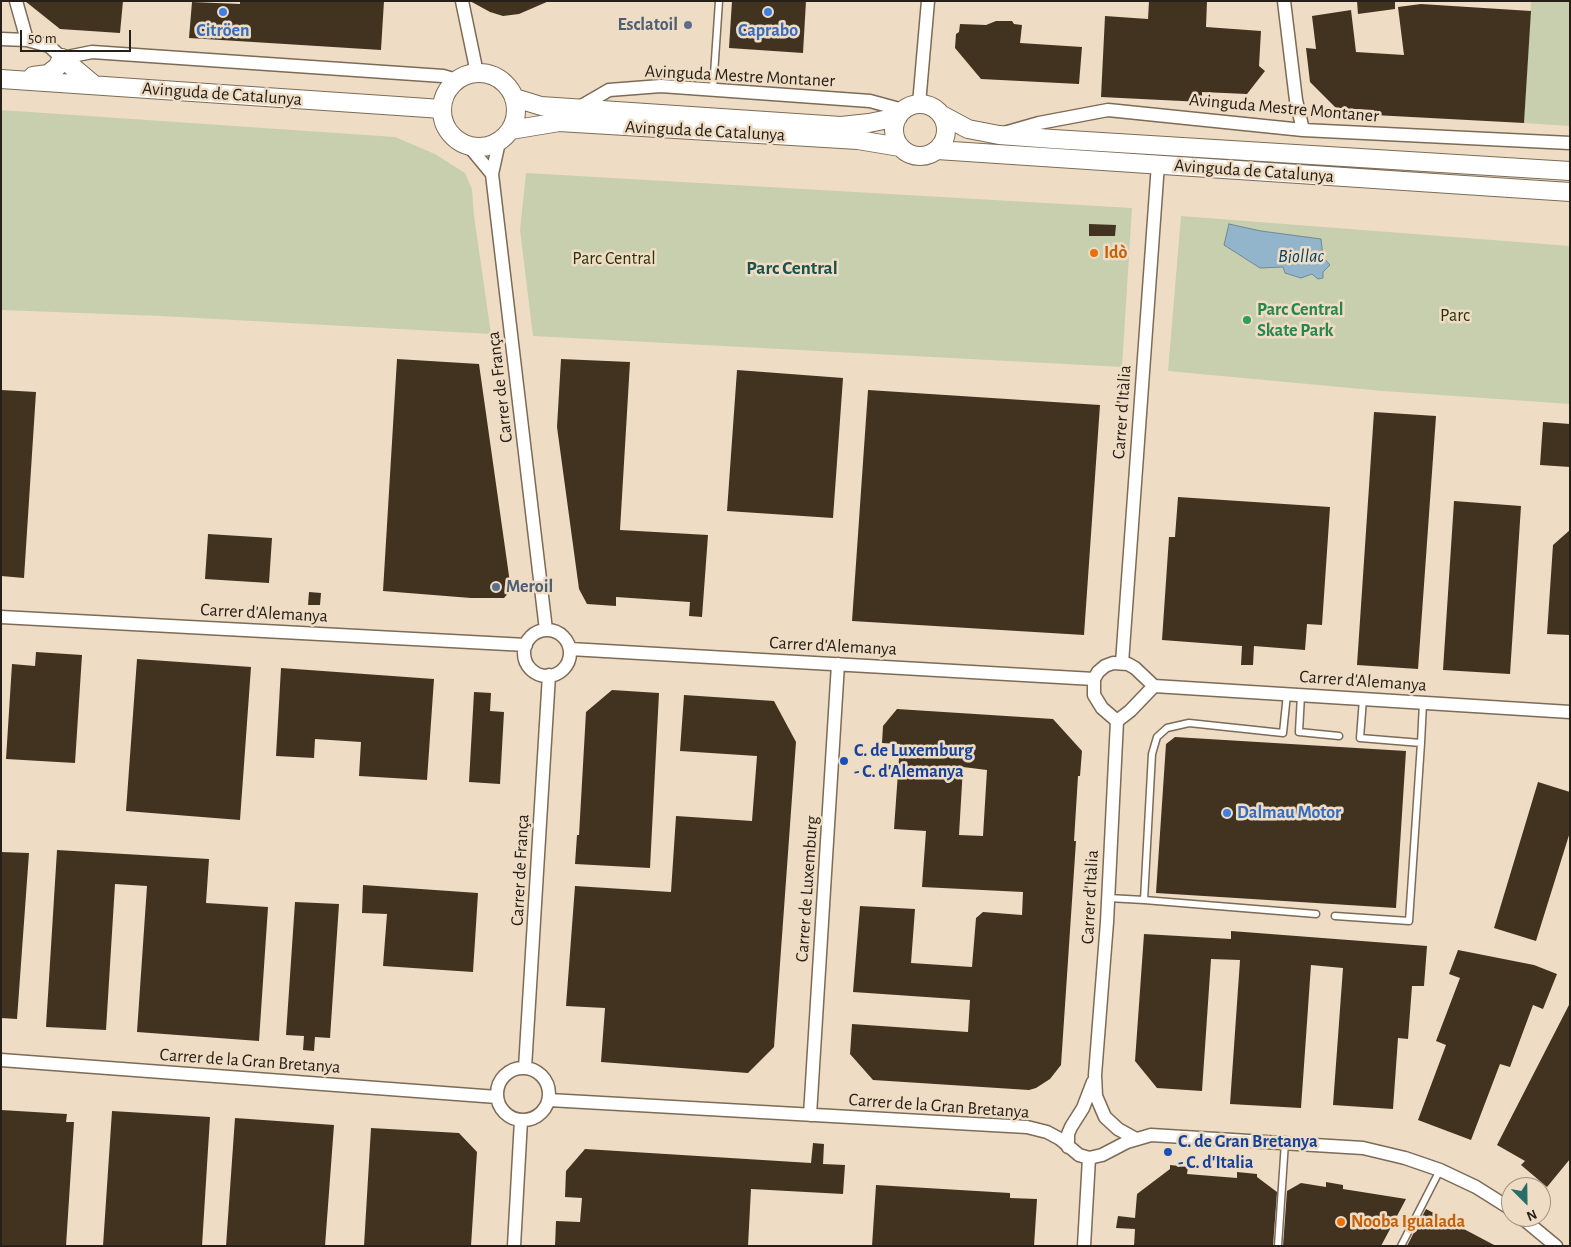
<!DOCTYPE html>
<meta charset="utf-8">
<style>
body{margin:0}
#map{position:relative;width:1571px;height:1247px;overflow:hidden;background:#efdcc4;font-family:"Alegreya Sans",sans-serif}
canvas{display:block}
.frame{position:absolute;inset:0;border:2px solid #272018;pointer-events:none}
.north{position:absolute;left:1501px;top:1177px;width:50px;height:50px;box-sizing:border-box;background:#efdcc4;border:1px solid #9f917f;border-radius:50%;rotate:157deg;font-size:14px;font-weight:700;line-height:20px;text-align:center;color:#272018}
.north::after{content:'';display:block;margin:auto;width:18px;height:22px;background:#266e66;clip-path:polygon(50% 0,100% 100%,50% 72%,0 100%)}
.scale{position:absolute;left:20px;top:30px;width:111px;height:22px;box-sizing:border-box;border:2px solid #272018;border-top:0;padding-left:6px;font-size:15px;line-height:18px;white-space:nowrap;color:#272018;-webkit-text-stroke:4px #efdcc4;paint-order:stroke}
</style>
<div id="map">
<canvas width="1571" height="1247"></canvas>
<div class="frame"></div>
<div class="north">N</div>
<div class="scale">50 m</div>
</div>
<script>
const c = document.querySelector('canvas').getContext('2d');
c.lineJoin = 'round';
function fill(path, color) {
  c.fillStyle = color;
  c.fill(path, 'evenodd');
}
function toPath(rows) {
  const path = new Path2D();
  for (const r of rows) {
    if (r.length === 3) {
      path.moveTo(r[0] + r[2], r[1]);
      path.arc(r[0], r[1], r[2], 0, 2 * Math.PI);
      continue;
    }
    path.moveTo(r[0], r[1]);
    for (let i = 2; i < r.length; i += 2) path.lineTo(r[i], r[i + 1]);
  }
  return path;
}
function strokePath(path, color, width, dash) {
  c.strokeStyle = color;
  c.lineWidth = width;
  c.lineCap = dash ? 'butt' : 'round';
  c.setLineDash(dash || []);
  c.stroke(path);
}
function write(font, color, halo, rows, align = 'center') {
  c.font = font + ' "Alegreya Sans",sans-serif';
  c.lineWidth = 5;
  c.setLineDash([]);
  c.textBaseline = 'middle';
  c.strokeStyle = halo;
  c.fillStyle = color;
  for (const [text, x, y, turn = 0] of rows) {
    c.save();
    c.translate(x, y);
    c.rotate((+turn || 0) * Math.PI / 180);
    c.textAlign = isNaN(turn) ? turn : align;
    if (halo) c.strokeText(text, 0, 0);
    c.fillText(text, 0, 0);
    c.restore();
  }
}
fill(toPath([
 [1531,1,1570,1,1570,126,1524,123],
 [1,110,395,137,435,154,465,173,472,189,474,216,491,334,161,316,1,310],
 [526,173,1132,208,1122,367,533,336,520,230],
 [1181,216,1570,246,1570,404,1383,391,1168,371]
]), '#c7cfaf');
const water = toPath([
 [1229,224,1261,231,1321,239,1323,257,1330,265,1323,272,1323,278,1318,279,1312,274,1301,278,1285,273,1283,267,1260,268,1224,245,1229,224]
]);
fill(water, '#92b5cc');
strokePath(water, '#728896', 1);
fill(toPath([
 [25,1,123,1,120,33,60,29],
 [240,1,384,1,381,50,189,38,192,2,240,4],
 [470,1,549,1,519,14,503,16,490,12],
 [732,1,806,1,803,53,729,48],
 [1149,1,1207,1,1206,27,1261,31,1259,66,1265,71,1247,94,1202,92,1202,102,1101,97,1105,16,1148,19],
 [1357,1,1395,1,1395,9,1358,14],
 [1421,4,1531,11,1524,123,1374,115,1374,110,1336,108,1310,82,1306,48,1316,49,1312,16,1351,10,1356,52,1404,55,1398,7],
 [996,21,1012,21,1014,24,1022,25,1020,43,1082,47,1079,84,981,79,955,48,956,34,959,32,960,24,986,25],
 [1089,224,1116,225,1115,236,1089,236],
 [397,359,479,364,511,590,504,598,471,598,383,591],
 [561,359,630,362,620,530,708,535,702,617,689,616,690,602,616,597,616,606,587,604,579,589,557,427],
 [737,370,843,378,833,518,727,511],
 [1,390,36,392,24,578,1,576],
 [868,390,1100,405,1084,635,852,621],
 [1374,412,1436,416,1418,669,1357,665],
 [1543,422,1570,424,1570,467,1540,465],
 [1178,497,1330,507,1322,625,1307,624,1305,650,1254,646,1253,665,1241,665,1242,646,1162,640,1169,537,1175,537],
 [1454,501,1521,506,1510,674,1443,670],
 [1570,530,1570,635,1547,634,1553,545],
 [208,534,272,538,269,583,205,579],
 [309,592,321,593,320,605,308,605],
 [36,652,82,655,75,763,6,759,12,664,35,666],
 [137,659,251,667,240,820,126,811],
 [281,668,434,679,427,780,359,776,361,742,315,739,314,758,276,756],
 [612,690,659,693,650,868,575,864,577,835,579,835,586,712],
 [474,692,491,693,490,711,504,712,500,784,469,782],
 [684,695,774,701,796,742,774,1047,748,1073,601,1062,605,1008,566,1006,575,886,671,892,676,816,752,821,757,756,680,751],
 [897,709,1053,719,1082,751,1080,776,1078,776,1074,841,1076,841,1061,1065,1050,1079,1036,1088,1029,1090,873,1080,850,1054,852,1024,968,1032,970,1000,853,992,860,906,915,909,911,963,972,967,976,918,983,912,1022,915,1023,892,922,887,926,831,894,829,900,744,882,743,883,726],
 [963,767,987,770,983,836,959,835],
 [1175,737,1406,751,1396,908,1156,893,1166,744],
 [1538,782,1570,792,1570,832,1536,941,1494,928],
 [57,850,209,859,206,903,268,907,259,1041,137,1032,147,886,115,884,106,1030,46,1027],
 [1,852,29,853,17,1019,1,1018],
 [363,885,478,893,473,972,383,966,387,914,362,913],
 [295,902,339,904,330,1038,315,1037,314,1051,303,1050,304,1036,286,1035],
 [1231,931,1427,946,1424,986,1412,986,1408,1039,1398,1038,1393,1109,1333,1105,1343,968,1311,965,1301,1108,1230,1104,1240,960,1211,959,1202,1091,1157,1088,1135,1061,1144,934,1231,939],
 [1458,950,1534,965,1557,974,1543,1009,1533,1005,1510,1067,1500,1064,1471,1140,1418,1120,1446,1045,1436,1041,1460,978,1449,974],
 [1570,1003,1570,1159,1547,1187,1521,1165,1525,1161,1497,1145],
 [1,1110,67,1114,66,1122,74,1122,66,1246,1,1246],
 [112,1111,210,1117,202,1246,103,1246],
 [235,1118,334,1125,325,1246,226,1246],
 [371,1128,459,1133,477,1152,471,1246,364,1246],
 [813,1143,824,1144,823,1164,845,1165,843,1194,751,1189,748,1246,555,1246,556,1221,580,1222,582,1198,565,1197,566,1171,585,1149,811,1163],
 [1170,1165,1188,1167,1187,1174,1237,1178,1237,1172,1257,1174,1257,1177,1277,1192,1273,1246,1134,1246,1135,1229,1116,1228,1118,1216,1135,1218,1137,1194,1170,1169],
 [1326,1182,1343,1185,1343,1189,1406,1199,1381,1246,1283,1246,1287,1191,1301,1183,1326,1187],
 [876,1185,1010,1193,1010,1198,1037,1199,1034,1246,872,1246],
 [1426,1209,1496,1246,1407,1246]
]), '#423320');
const lane = toPath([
 [713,89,719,1],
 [1287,694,1283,733,1189,723,1167,728,1157,737,1152,754,1144,900,1316,914],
 [1301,695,1299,732,1339,736],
 [1363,699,1360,738,1421,743,1423,703],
 [1108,898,1144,900],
 [1335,916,1409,921,1421,743],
 [1278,1246,1285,1142],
 [1401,1246,1440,1170]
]);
const street = toPath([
 [16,1,27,40],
 [462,1,477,73],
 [1284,1,1296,100,1303,130],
 [1,39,27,40,49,46,62,58,92,52,443,76,457,80],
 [919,104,928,1],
 [578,108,609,90,661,86,870,101,903,110],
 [1004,133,1039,123,1108,110,1303,130,1570,143],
 [499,142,492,174,546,630],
 [468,145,492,174],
 [1,617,526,645],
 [547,653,23],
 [570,649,1094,679],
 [1122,663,1158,164],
 [1154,686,1570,712],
 [1117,721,1107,922,1095,1075,1096,1096,1105,1117,1118,1129,1136,1139],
 [1117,721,1102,708,1094,695,1094,679,1098,672,1105,666,1113,663,1128,664,1135,668,1154,686],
 [1117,721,1130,711,1154,686],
 [1,1060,497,1097],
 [523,1094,26],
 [525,1068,549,675],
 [549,1100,1027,1127,1047,1132,1060,1139,1079,1155,1089,1158,1102,1155,1127,1142,1151,1135,1363,1148,1405,1158,1440,1170,1476,1187,1511,1209],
 [810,1115,838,664],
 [1068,1147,1068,1134,1071,1127,1083,1108,1093,1082],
 [1521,1217,1556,1246],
 [514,1246,521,1120],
 [1084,1246,1089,1158]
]);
const secondary = toPath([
 [479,110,37],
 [33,76,48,74,57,67,62,58,94,85],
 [1,79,442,109],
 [515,98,541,106,841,126,869,123,898,117],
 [920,130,26],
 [942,115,968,129,999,135,1053,139,1570,171],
 [511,130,559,122,858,140,900,147],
 [937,150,1570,192]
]);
strokePath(lane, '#7c6b56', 9);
strokePath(street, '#7c6b56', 15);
strokePath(secondary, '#7c6b56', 20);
strokePath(lane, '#fff', 6);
strokePath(street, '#fff', 12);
strokePath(secondary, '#fff', 18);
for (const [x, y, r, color] of [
 [223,12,5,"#3f7fe0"],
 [768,12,5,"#3f7fe0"],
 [688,25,5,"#5c6f8a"],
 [1094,253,5,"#e8710a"],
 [1247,320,5,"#2e9e5b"],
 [496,587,5,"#5c6f8a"],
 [844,761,5,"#1a4fb4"],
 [1227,813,5,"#3f7fe0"],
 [1168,1152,5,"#1a4fb4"],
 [1341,1222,5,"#e8710a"]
]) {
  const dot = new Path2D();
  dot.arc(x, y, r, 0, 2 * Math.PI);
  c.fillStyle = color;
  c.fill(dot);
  strokePath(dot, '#efdcc4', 2);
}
write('bold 18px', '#4e5e75', '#efdcc4', [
 ["Esclatoil",678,25],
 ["Meroil",506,587,"left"]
], 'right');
write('bold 18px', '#366cbe', '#efdcc4', [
 ["Citröen",223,31],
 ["Caprabo",768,31],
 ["Dalmau Motor",1237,813,"left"]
]);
write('18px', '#272018', '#efdcc4', [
 ["Avinguda Mestre Montaner",740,76,3],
 ["Avinguda de Catalunya",222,94,4],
 ["Avinguda Mestre Montaner",1284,108,5],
 ["Avinguda de Catalunya",705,131,3],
 ["Avinguda de Catalunya",1254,171,4],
 ["Carrer de França",500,387,-97],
 ["Carrer d'Itàlia",1122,412,-86],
 ["Carrer d'Alemanya",264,613,3],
 ["Carrer d'Alemanya",833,646,3],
 ["Carrer d'Alemanya",1363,681,4],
 ["Carrer de França",520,870,-87],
 ["Carrer de Luxemburg",807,889,-86],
 ["Carrer d'Itàlia",1090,897,-87],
 ["Carrer de la Gran Bretanya",250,1061,4],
 ["Carrer de la Gran Bretanya",939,1106,4]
]);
write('bold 18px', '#c56008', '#efdcc4', [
 ["Idò",1104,253],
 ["Nooba Igualada",1351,1222]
], 'left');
write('18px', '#2b3207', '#efdcc4', [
 ["Parc Central",614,259],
 ["Parc",1455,316]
]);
write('bold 18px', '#27864d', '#efdcc4', [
 ["Parc Central",1257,310],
 ["Skate Park",1257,331]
], 'left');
write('bold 18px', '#164399', '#efdcc4', [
 ["C. de Luxemburg",854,751],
 ["- C. d'Alemanya",854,772],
 ["C. de Gran Bretanya",1178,1142],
 ["- C. d'Italia",1178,1163]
], 'left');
write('italic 19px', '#004262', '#efdcc4', [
 ["Biollac",1301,256]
]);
write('bold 19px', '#1a534c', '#efdcc4', [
 ["Parc Central",792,268]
]);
</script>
